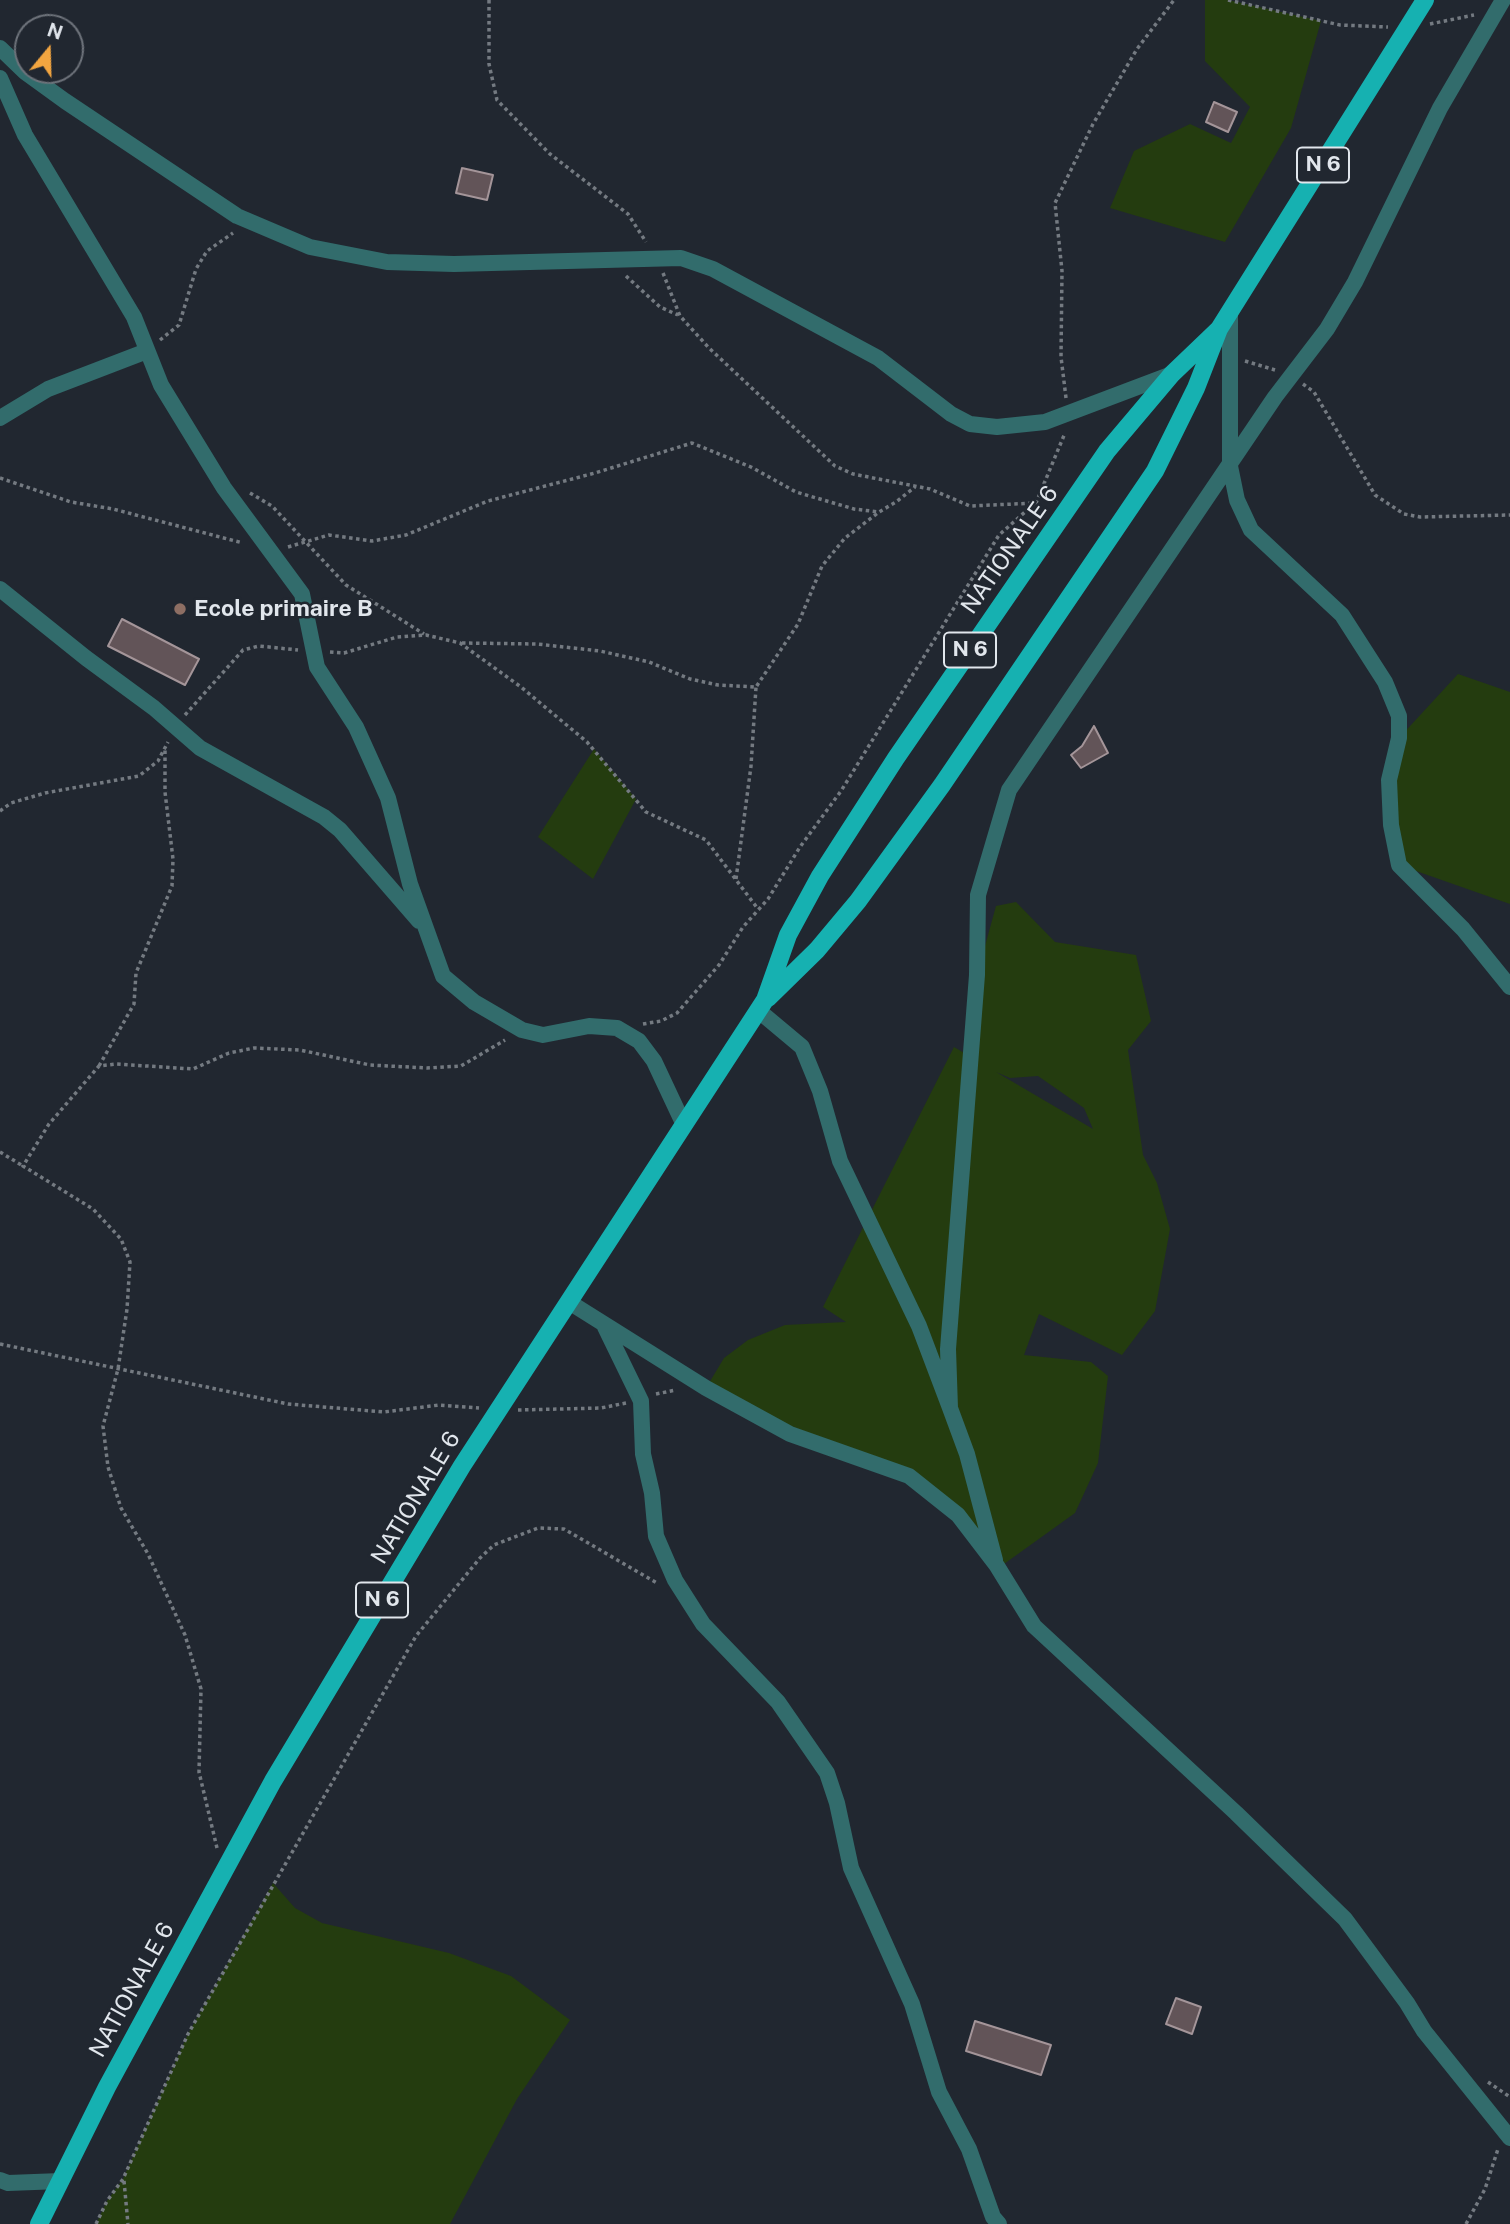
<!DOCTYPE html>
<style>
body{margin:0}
#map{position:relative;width:1510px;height:2224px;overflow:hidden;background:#212730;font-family:"Public Sans",sans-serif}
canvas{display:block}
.north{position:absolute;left:14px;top:14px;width:70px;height:70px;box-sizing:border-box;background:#212730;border:2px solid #6e737b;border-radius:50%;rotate:19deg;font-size:19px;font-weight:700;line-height:28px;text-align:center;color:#e1e6ec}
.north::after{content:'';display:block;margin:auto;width:24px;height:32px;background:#f2a540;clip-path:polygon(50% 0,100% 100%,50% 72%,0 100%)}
</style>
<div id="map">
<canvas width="1510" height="2224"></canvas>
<div class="north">N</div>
</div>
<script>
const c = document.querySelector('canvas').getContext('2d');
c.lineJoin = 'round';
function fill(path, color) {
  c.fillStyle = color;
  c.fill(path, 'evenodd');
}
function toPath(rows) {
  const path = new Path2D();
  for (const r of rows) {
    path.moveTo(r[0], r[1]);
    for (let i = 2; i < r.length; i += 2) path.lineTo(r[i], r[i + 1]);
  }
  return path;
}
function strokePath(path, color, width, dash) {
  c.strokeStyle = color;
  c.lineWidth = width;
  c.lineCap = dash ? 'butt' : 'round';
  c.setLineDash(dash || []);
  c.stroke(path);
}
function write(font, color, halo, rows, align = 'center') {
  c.font = font + ' "Public Sans",sans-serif';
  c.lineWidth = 5;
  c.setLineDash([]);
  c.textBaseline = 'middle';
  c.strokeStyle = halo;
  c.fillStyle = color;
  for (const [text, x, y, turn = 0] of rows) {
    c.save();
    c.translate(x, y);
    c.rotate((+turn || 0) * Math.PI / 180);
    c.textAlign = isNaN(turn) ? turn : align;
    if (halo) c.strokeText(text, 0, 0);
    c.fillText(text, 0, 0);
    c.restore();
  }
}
fill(toPath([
 [1205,0,1228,0,1321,21,1291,128,1225,242,1110,208,1134,151,1190,124,1231,143,1250,107,1205,61],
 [1458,674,1510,692,1510,904,1399,865,1391,825,1399,738],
 [594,749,636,799,593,879,538,837],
 [1016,902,1055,942,1136,955,1151,1021,1128,1050,1143,1155,1157,1183,1170,1229,1155,1311,1122,1355,1039,1314,1024,1355,1091,1362,1108,1376,1098,1463,1075,1513,1004,1564,958,1515,872,1462,706,1388,724,1358,748,1340,785,1325,846,1322,823,1307,954,1047,978,1061,977,975,996,906],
 [996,1072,1010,1078,1038,1076,1084,1108,1093,1129],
 [273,1883,295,1908,322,1923,449,1953,511,1976,570,2020,517,2099,450,2224,96,2224,107,2201,123,2179,188,2034]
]), '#243c0f');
const building = toPath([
 [1214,102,1237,112,1228,132,1206,122,1214,102],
 [462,168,493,175,487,200,456,193,462,168],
 [122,619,199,659,185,685,108,646,122,619],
 [1094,726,1108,753,1081,768,1071,755,1082,746,1094,726],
 [1176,1998,1201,2007,1192,2034,1166,2024,1176,1998],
 [975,2021,1051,2045,1041,2075,966,2051,975,2021]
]);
fill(building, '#625458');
strokePath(building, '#a49599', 2);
strokePath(toPath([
 [489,0,489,64,497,100,550,154,628,214,646,242],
 [1228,0,1340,25,1388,27],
 [1430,24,1474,15],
 [663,273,680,316,709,348,835,466,853,474,930,489,970,506,1036,503,1065,433],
 [626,276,660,307,678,315],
 [160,340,179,325,196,269,207,251,233,233],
 [1245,361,1275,370],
 [1303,384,1314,392,1375,495,1404,514,1420,517,1510,515],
 [1066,398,1061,357,1062,271,1055,203,1093,124,1137,49,1174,0],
 [0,478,71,502,113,509,243,543],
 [250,493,272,506,346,585,424,634],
 [288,547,329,535,372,541,406,535,488,501,595,473,692,443,751,467,796,492,854,509,879,512,896,502,915,487],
 [462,643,537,644,600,651,649,662,690,679,718,685,756,687,798,624,822,566,845,538,879,512],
 [330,652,344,653,397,637,426,635,460,643,521,687,587,742,646,812,706,840,758,909],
 [185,715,243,650,259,646,298,650],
 [0,811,11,803,45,793,139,776,158,761,168,742],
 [736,879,751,766,756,687],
 [643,1024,661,1021,677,1013,719,965,743,927,768,899,800,847,841,791,999,535,1034,504],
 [99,1066,134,1004,136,973,172,886,173,859,165,792,165,749],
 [0,1152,23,1166],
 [0,1344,288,1404,384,1412,439,1405,479,1408],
 [656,1394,676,1390],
 [518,1410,601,1408,626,1403],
 [217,1848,199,1772,201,1689,185,1635,148,1554,121,1508,108,1467,103,1426,118,1369,127,1309,130,1262,121,1239,93,1209,23,1166,49,1124,99,1066,116,1064,193,1069,229,1053,254,1048,300,1050,370,1065,427,1068,461,1066,505,1040],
 [1488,2082,1510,2097],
 [124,2181,128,2224],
 [96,2224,107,2201,123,2179,188,2034,416,1636,480,1558,494,1545,538,1528,564,1529,657,1583],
 [1466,2224,1485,2189,1498,2149]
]), '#747a81', 3.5, [3.5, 3.5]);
strokePath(toPath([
 [0,48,25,72,65,101,237,216,310,247,387,262,454,264,681,258,713,269,878,358,951,414,970,424,997,427,1045,422,1172,374],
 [0,78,25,135,134,317,161,385,224,488,302,594,317,667,356,727,388,798,410,884,443,976,474,1002,522,1030,543,1035,589,1026,617,1028,639,1041,654,1061,684,1125],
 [1230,312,1230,466,1237,500,1251,530,1342,615,1385,682,1399,716,1399,738,1389,780,1391,825,1399,865,1463,929,1510,987],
 [0,418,48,389,147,351],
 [0,589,86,658,154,708,200,748,324,817,340,830,419,921],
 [759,1011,802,1047,820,1091,840,1161,919,1326,950,1408,967,1454,995,1560],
 [569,1302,706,1388,790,1434,909,1476,958,1515,997,1566,1034,1626,1236,1813,1345,1919,1407,2003,1424,2031,1510,2138],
 [605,1327,641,1401,643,1454,652,1493,656,1536,675,1580,703,1624,778,1702,827,1773,837,1803,851,1868,912,2004,939,2092,969,2149,993,2217,999,2224],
 [950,1408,948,1349,977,975,978,895,1009,790,1275,397,1327,329,1355,282,1440,108,1503,0],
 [0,2180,8,2183,61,2181]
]), '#326c6c', 16);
strokePath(toPath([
 [768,998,817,950,858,901,942,785,1155,471,1196,388,1219,329,1425,0],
 [39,2224,107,2087,273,1781,462,1466,765,1000,788,935,820,876,896,758,1107,451,1172,374,1219,329]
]), '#16b1b1', 18);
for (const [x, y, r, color] of [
 [180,609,7,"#8d6e63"]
]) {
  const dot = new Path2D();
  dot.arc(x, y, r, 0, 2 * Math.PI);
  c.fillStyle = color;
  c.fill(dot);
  strokePath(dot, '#212730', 2.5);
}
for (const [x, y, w] of [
 [1323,165,52],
 [970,650,52],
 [382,1600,52]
]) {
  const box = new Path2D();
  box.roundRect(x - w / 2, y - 17.5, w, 35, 5);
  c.fillStyle = '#212730';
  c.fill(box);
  strokePath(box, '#e1e6ec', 2);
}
write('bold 21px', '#e1e6ec', null, [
 ["N 6",1323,165],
 ["N 6",970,650],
 ["N 6",382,1600]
]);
write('23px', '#e1e6ec', '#212730', [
 ["NATIONALE 6",1010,550,-55],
 ["NATIONALE 6",416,1498,-59],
 ["NATIONALE 6",132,1990,-61]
]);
write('bold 23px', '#e1e6ec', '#212730', [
 ["Ecole primaire B",194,609]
], 'left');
</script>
